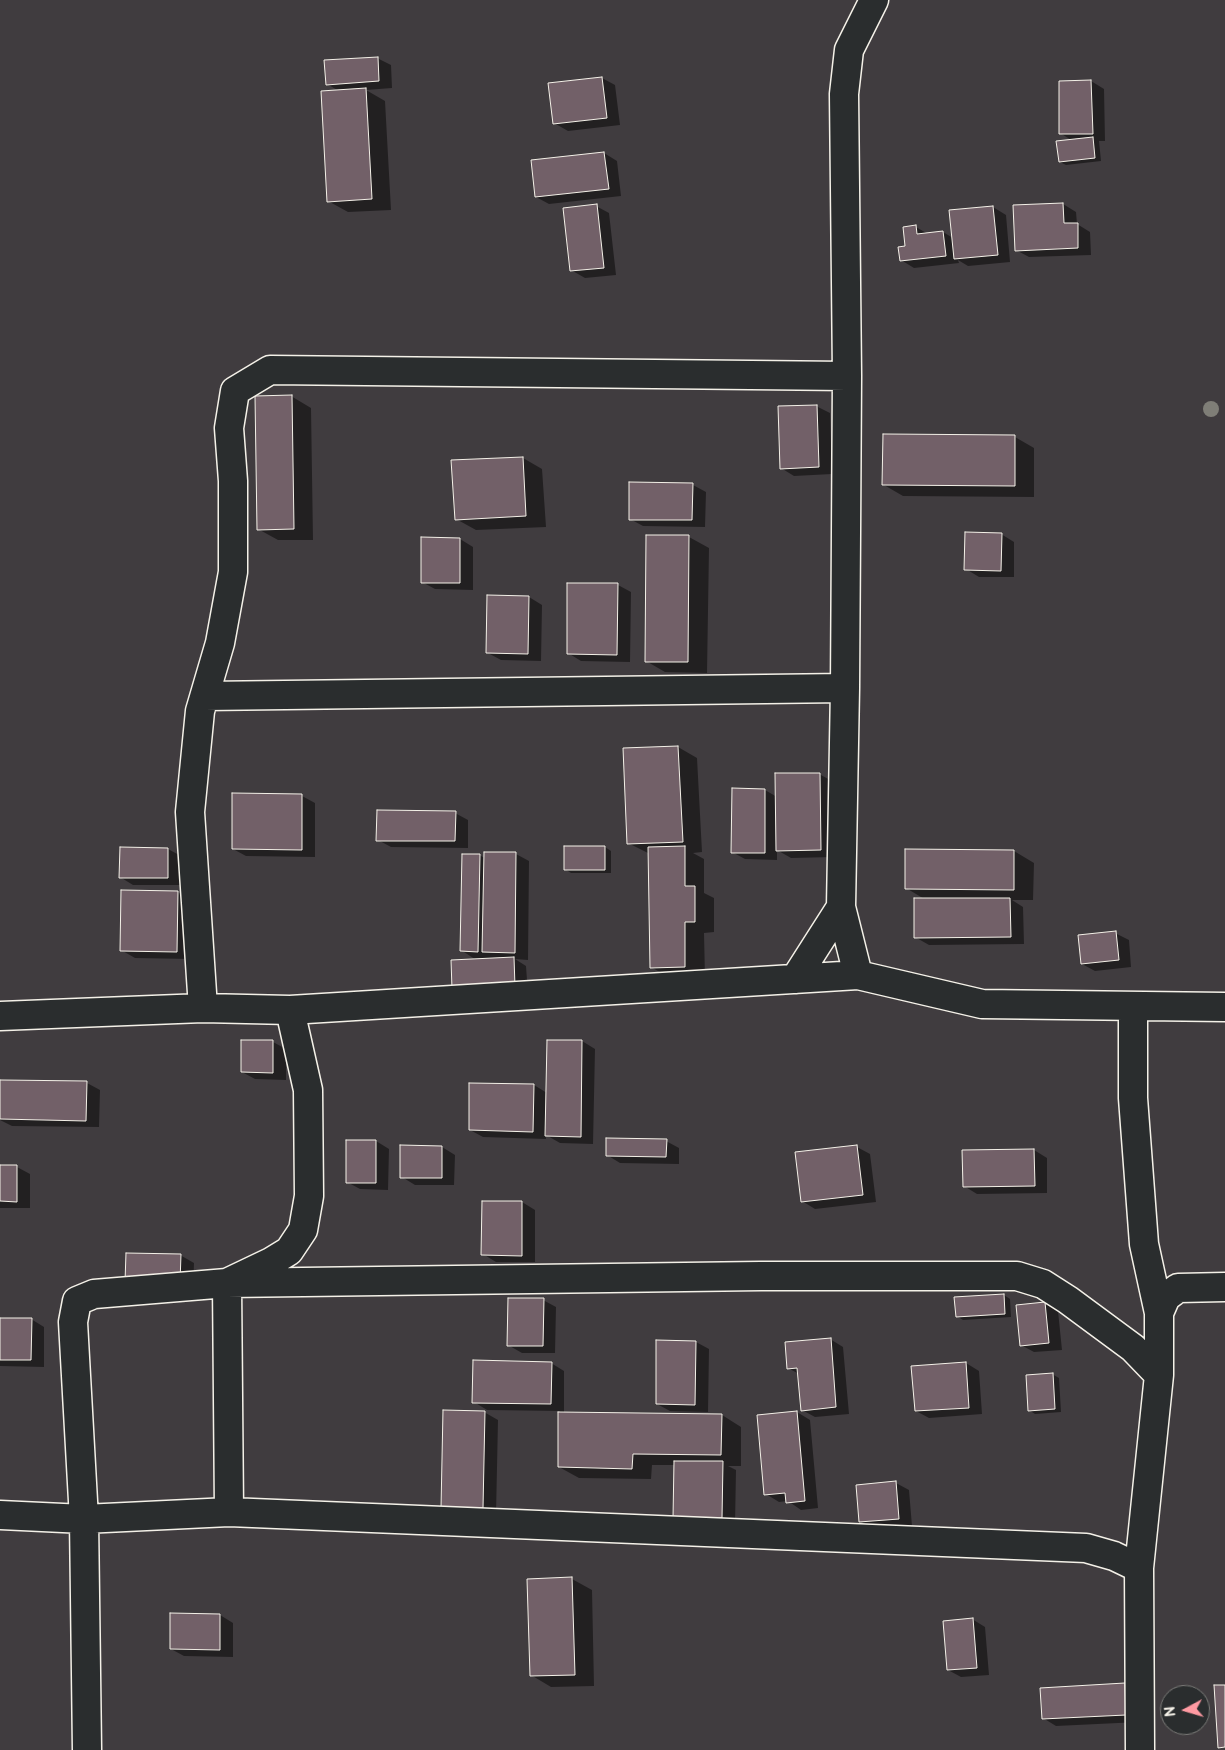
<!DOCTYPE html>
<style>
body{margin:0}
#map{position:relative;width:1225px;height:1750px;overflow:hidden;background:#403c3f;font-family:"Balsamiq Sans",sans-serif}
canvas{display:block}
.north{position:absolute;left:1160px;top:1685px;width:50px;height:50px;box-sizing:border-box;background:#2a2d2e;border:1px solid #7b7b78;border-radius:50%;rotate:264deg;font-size:14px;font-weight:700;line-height:20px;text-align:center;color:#f4f1e8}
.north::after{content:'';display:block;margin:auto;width:18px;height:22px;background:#ff9aa2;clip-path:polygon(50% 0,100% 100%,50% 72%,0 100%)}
</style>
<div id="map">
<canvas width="1225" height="1750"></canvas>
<div class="north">N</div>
</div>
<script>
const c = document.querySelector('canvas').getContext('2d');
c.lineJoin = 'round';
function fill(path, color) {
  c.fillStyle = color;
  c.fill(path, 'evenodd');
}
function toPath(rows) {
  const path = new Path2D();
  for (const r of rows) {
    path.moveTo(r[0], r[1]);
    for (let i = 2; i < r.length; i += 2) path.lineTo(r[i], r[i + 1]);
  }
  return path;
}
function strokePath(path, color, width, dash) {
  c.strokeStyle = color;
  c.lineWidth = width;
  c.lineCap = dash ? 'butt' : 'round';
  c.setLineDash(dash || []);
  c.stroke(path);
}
fill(toPath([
 [377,58,391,65,392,88,366,90,385,101,391,210,348,212,328,201,339,91,327,84],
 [602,78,615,85,620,125,568,131,554,123],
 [1091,81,1104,89,1105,141,1099,141,1101,161,1066,165,1060,162,1073,141,1060,133],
 [604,153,617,161,621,196,549,204,536,197],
 [1063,204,1076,212,1077,224,1090,232,1091,255,1029,257,1016,250,1014,206],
 [596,206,609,213,616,275,585,278,571,270],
 [993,207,1006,215,1010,262,968,266,958,260,959,263,914,268,901,260,916,227,928,234,943,232,953,238],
 [291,396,311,408,313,540,278,540,258,529],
 [816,406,830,413,832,474,794,476,781,468],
 [1015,437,1034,448,1034,497,903,496,884,485],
 [523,458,542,469,546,527,476,530,456,519],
 [693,485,706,492,705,527,643,526,630,519],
 [1001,534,1014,542,1014,577,979,577,966,569],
 [689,537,709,548,707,673,665,672,646,661],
 [460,539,473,547,473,590,435,589,422,582],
 [618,585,631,592,630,662,581,661,568,653],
 [529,597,542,605,541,661,501,660,488,653],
 [678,747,697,758,702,852,693,853,704,859,704,893,714,898,714,932,704,933,705,978,670,978,651,967,650,854,628,843],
 [819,774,832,781,833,857,791,858,777,850,777,860,745,859,732,852,733,790,765,790,777,797],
 [233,794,302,796,315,803,315,857,246,856,233,849],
 [455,813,468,820,468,848,391,847,378,840],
 [605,847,611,851,611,873,571,873,565,869],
 [168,849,181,856,180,885,133,885,120,877],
 [906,850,1014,851,1034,863,1033,900,1012,900,1023,907,1024,944,929,945,915,937,926,900,906,888],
 [485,853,516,854,529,861,528,960,515,959,526,966,528,994,461,950,479,855,485,858],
 [178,892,191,900,190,959,135,958,121,950],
 [1115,933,1129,940,1131,967,1095,971,1082,964],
 [582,1041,595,1049,593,1144,560,1143,546,1135,546,1139,483,1137,470,1130,534,1085,547,1093],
 [273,1042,286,1049,286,1080,255,1079,242,1072],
 [0,1082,87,1083,100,1090,99,1127,12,1126,0,1120],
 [376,1141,389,1149,388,1190,360,1189,347,1182],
 [666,1141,679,1148,679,1164,620,1163,607,1155],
 [442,1147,455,1155,454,1185,415,1185,402,1177],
 [857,1147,870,1154,876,1202,815,1209,802,1201],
 [1034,1150,1047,1158,1047,1193,977,1194,964,1186],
 [0,1166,17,1167,30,1174,30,1208,0,1208],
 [522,1202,535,1210,535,1262,496,1262,483,1254],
 [180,1255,194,1263,193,1290,127,1282],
 [1004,1295,1010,1299,1011,1317,963,1320,957,1316],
 [543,1300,556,1307,555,1353,522,1353,508,1345],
 [1045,1304,1058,1311,1062,1350,1034,1352,1021,1345],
 [0,1319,31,1319,44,1327,44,1367,0,1366],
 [830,1339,843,1347,849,1414,815,1417,802,1410,799,1374,788,1368],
 [696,1342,709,1349,708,1412,670,1411,657,1404],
 [551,1363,564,1371,564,1413,722,1415,741,1427,741,1466,728,1466,736,1470,735,1525,687,1525,675,1465,652,1465,651,1479,579,1478,559,1467,560,1411,487,1410,474,1402],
 [966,1363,979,1371,982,1414,929,1418,916,1411],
 [1052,1374,1059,1378,1061,1412,1035,1414,1029,1410],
 [484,1412,498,1420,496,1515,456,1514],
 [797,1412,810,1420,818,1508,801,1510,788,1501,779,1502,766,1494],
 [896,1483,909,1490,912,1526,873,1529,860,1521],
 [572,1579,592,1590,594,1686,551,1687,531,1675,528,1580],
 [220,1615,233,1623,233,1657,184,1656,171,1649],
 [972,1619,985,1627,989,1675,961,1677,948,1670],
 [1124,1684,1137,1692,1139,1722,1056,1726,1043,1718]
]), '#0007');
const building = toPath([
 [378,57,379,81,326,85,324,60,378,57],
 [602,77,607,118,553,124,548,83,602,77],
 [1091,80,1093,134,1059,134,1059,81,1091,80],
 [366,88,372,199,327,202,321,91,366,88],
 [1093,137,1095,158,1059,162,1056,141,1093,137],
 [604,152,609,189,535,197,531,160,604,152],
 [1063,203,1064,223,1078,223,1078,248,1015,251,1013,205,1063,203],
 [597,204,604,268,570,271,563,208,597,204],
 [993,206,998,255,954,259,949,210,993,206],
 [916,225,917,234,943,231,946,256,900,261,898,247,905,246,903,227,916,225],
 [292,395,294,529,257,530,255,396,292,395],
 [817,405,819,467,780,469,778,406,817,405],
 [883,434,1015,435,1015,486,882,485,883,434],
 [523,457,526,516,455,520,451,460,523,457],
 [629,482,693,483,692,520,629,520,629,482],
 [965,532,1002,533,1001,571,964,570,965,532],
 [646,535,689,535,688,662,645,662,646,535],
 [421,537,460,538,460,583,421,583,421,537],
 [567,583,618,583,617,655,567,654,567,583],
 [487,595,529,596,528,654,486,653,487,595],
 [678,746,683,842,627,844,623,748,678,746],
 [775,773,820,773,821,850,776,851,775,773],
 [732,788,765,789,765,853,731,853,732,788],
 [232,793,302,794,302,850,232,849,232,793],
 [377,810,456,811,455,841,376,841,377,810],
 [564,846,605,846,605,870,564,870,564,846],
 [685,846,685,886,695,886,695,922,685,922,685,967,650,968,648,847,685,846],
 [120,847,168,848,168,878,119,878,120,847],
 [905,849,1014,850,1014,890,905,889,905,849],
 [484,852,516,852,515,953,482,952,484,852],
 [462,854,480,854,478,952,460,951,462,854],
 [121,890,178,891,177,952,120,951,121,890],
 [914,898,1010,898,1011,937,914,938,914,898],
 [1116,931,1119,960,1081,964,1078,935,1116,931],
 [514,957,515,987,452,989,451,960,514,957],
 [241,1040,273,1040,273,1073,241,1072,241,1040],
 [547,1040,582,1040,581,1137,545,1136,547,1040],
 [0,1080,87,1081,86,1121,0,1119,0,1080],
 [469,1083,534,1084,533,1132,469,1130,469,1083],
 [606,1138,667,1139,666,1157,606,1156,606,1138],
 [346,1140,376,1140,376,1183,346,1183,346,1140],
 [400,1145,442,1146,442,1178,400,1178,400,1145],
 [857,1145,863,1195,801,1202,795,1152,857,1145],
 [1034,1149,1035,1186,963,1187,962,1150,1034,1149],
 [0,1165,17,1165,17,1202,0,1201,0,1165],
 [482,1201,522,1201,522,1256,481,1255,482,1201],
 [126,1253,181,1254,180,1283,125,1282,126,1253],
 [1004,1294,1005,1314,956,1317,954,1297,1004,1294],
 [508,1298,544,1298,543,1346,507,1346,508,1298],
 [1045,1302,1049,1343,1020,1346,1016,1305,1045,1302],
 [0,1318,32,1318,31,1360,0,1360,0,1318],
 [831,1338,836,1407,801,1411,797,1368,787,1369,785,1342,831,1338],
 [656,1340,696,1341,695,1405,656,1404,656,1340],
 [473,1360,552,1362,551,1404,472,1403,473,1360],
 [966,1362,969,1408,915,1411,911,1366,966,1362],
 [1053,1373,1055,1409,1028,1411,1026,1375,1053,1373],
 [443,1410,485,1411,483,1508,441,1508,443,1410],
 [797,1411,805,1501,786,1503,785,1493,764,1495,757,1415,797,1411],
 [558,1412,722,1414,721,1455,633,1454,632,1469,558,1467,558,1412],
 [674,1461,723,1461,722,1518,673,1518,674,1461],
 [896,1481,899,1519,859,1522,856,1485,896,1481],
 [572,1577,575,1675,530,1676,527,1579,572,1577],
 [170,1613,220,1614,220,1650,170,1649,170,1613],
 [973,1618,977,1668,947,1670,943,1621,973,1618],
 [1125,1683,1126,1715,1042,1719,1040,1688,1125,1683],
 [1214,1685,1225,1685,1225,1747,1218,1748,1214,1685]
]);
fill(building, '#726068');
strokePath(building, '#f4f1e8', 1);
const street = toPath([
 [205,696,845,688],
 [858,975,841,907,845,688,847,376,844,94,849,50,874,0],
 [795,979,841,907],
 [1133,1006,1133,1098,1144,1244,1159,1313,1159,1375,1139,1568,1140,1750],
 [203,1008,190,812,200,711,220,643,233,572,233,481,229,428,235,391,270,370,847,376],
 [0,1016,203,1008,290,1010,858,975,982,1004,1225,1007],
 [1159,1313,1166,1297,1178,1288,1225,1287],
 [229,1512,227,1283,271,1262,289,1251,303,1230,309,1196,308,1090,290,1010],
 [0,1515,84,1519,229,1512,1086,1548,1114,1556,1139,1568],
 [87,1750,84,1519,73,1322,77,1301,94,1294,227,1283,761,1276,1017,1276,1043,1284,1068,1300,1133,1348,1159,1375]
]);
strokePath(street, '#f4f1e8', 31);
strokePath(street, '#2a2d2e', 28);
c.fillStyle = '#7f7e77';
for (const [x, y] of [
 [1211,409]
]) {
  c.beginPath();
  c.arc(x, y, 8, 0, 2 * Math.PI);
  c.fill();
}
</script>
